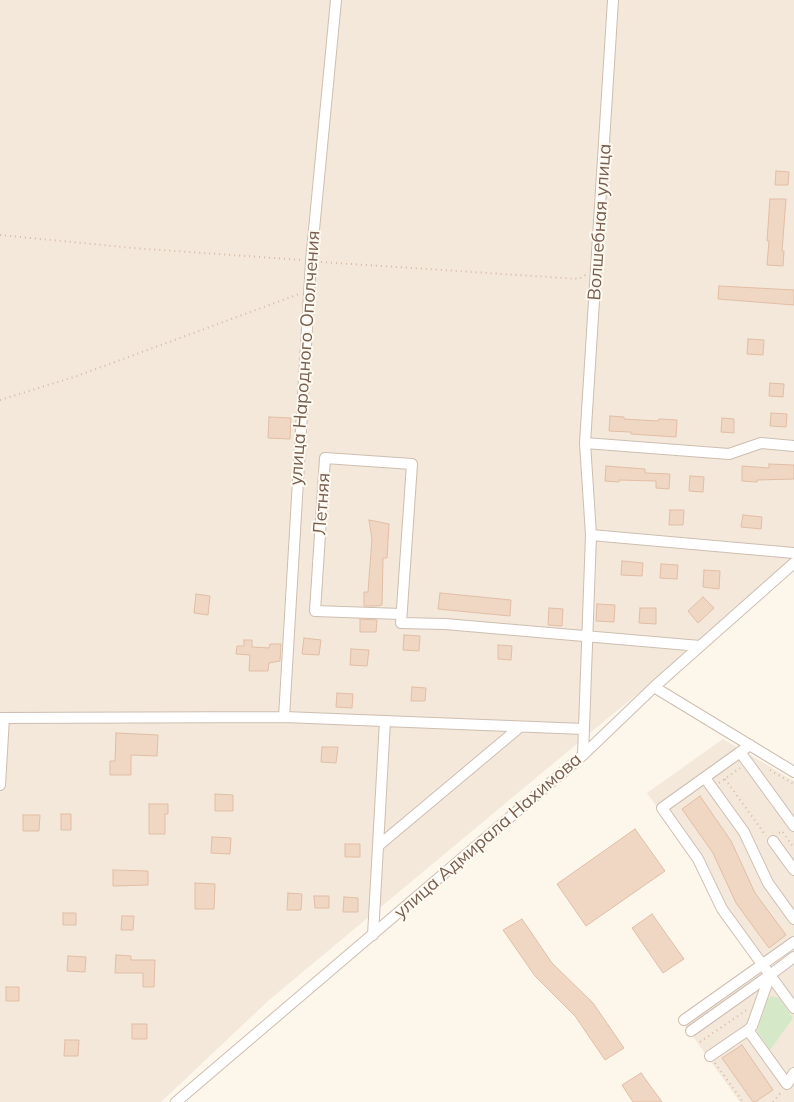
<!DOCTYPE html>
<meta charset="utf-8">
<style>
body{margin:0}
canvas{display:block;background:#fcf6eb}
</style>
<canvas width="794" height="1102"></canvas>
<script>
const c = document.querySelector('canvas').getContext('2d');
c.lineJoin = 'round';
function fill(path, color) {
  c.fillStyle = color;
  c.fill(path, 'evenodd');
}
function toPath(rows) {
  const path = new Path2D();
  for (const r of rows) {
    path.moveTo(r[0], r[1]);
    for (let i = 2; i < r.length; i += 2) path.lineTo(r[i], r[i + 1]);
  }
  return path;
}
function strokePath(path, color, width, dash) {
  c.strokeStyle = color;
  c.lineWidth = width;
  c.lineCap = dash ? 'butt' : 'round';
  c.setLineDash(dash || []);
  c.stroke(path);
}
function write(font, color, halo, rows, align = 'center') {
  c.font = font + ' Mulish,sans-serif';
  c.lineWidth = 4;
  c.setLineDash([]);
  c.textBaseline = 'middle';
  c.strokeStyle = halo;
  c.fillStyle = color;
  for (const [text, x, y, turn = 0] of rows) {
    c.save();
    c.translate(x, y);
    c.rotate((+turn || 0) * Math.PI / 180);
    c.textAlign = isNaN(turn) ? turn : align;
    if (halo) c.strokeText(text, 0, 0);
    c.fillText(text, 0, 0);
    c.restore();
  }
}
fill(toPath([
 [0,0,794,0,794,566,591,732,269,1000,161,1102,0,1102],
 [723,739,794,781,794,1102,740,1102,681,1020,757,963,718,913,695,861,647,793]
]), '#f3e8da');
fill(toPath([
 [771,996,779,998,793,1018,770,1050,757,1031,768,999]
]), '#d5e9c9');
const building = toPath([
 [776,171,789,172,788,185,775,185,776,171],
 [770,199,786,199,782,251,784,251,783,266,767,265,769,241,767,241,770,199],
 [719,286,794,290,794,305,718,299,719,286],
 [748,339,764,340,763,355,747,354,748,339],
 [770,383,784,384,783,397,769,396,770,383],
 [771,413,787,414,786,427,770,426,771,413],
 [610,416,624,417,624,419,658,421,659,419,677,420,676,437,631,434,631,432,609,431,610,416],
 [269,417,291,418,290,439,268,438,269,417],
 [722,418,734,419,734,433,721,432,722,418],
 [769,464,794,465,794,479,757,480,757,482,742,481,742,466,769,468,769,464],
 [606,466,645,469,645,473,670,474,669,489,656,488,656,481,619,480,619,482,605,481,606,466],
 [690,476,704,477,703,492,689,491,690,476],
 [670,510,684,510,683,525,669,525,670,510],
 [743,515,762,517,761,529,741,527,743,515],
 [369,520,389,524,387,558,383,558,382,605,377,606,364,606,364,592,368,592,372,539,369,520],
 [622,561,643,563,642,576,621,575,622,561],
 [661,564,678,565,677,579,660,578,661,564],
 [704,570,720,571,719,589,703,587,704,570],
 [440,593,511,600,510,616,438,609,440,593],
 [196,594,210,596,208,615,194,613,196,594],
 [703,597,714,608,698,623,688,611,703,597],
 [597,604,615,605,614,622,596,621,597,604],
 [549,608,563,609,562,626,548,625,549,608],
 [640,608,656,608,656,624,639,623,640,608],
 [360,619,377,620,376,632,360,632,360,619],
 [404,635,420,636,419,651,403,650,404,635],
 [304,638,321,640,319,655,302,654,304,638],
 [244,640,252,640,252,647,269,648,270,644,281,644,280,661,269,663,268,671,249,671,250,655,236,654,237,646,244,646,244,640],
 [498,645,512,646,511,660,498,659,498,645],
 [351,649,369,650,367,666,350,665,351,649],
 [412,687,426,688,425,701,411,701,412,687],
 [337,693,353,694,352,708,336,707,337,693],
 [116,733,158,735,157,756,131,755,131,775,110,775,110,761,115,761,116,733],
 [322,747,338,747,336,763,321,762,322,747],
 [215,794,233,795,233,811,215,811,215,794],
 [700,796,731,841,755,893,786,935,769,948,736,903,713,853,682,809,700,796],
 [149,804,168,804,168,814,165,814,165,834,149,834,149,804],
 [61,814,71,814,71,830,61,830,61,814],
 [23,815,40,815,39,831,23,831,23,815],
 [635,829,665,871,586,926,557,884,635,829],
 [212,837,231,838,230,854,211,853,212,837],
 [345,844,360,844,360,857,345,857,345,844],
 [113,870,148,871,148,885,113,886,113,870],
 [195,883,215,884,214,909,195,909,195,883],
 [288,893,302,894,301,910,287,910,288,893],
 [314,896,329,896,329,908,315,908,314,896],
 [344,897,358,898,358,912,343,912,344,897],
 [63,913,76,913,76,925,63,925,63,913],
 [652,914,684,959,663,973,632,928,652,914],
 [122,916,134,916,133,930,121,930,122,916],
 [522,919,552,963,593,1003,624,1048,605,1060,575,1016,535,976,503,930,522,919],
 [116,955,131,956,131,960,155,960,154,987,143,987,143,973,115,973,116,955],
 [68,956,86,957,85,972,67,971,68,956],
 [6,987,19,987,19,1001,6,1001,6,987],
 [132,1024,147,1024,147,1039,132,1039,132,1024],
 [65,1040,79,1040,78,1056,64,1056,65,1040],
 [742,1045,773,1090,755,1102,753,1102,722,1058,742,1045],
 [641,1073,662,1102,633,1102,622,1085,641,1073]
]);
fill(building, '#f0d7c4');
strokePath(building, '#e2bea5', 1);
const minor = toPath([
 [585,443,729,454,761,443,794,446],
 [591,535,794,553],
 [401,614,315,611,325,458,412,464,401,623,445,624,700,646],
 [654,687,794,772],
 [284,717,311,261,336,0],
 [0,718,284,717,584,729],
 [750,745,662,808,698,859,722,909,770,975],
 [740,752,794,826],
 [583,755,591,535,585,443,613,0],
 [705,778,744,832,768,883,794,919],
 [0,785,4,718],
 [773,841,794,870],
 [378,846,520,727],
 [373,935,385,721],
 [794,957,770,975,752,1026,748,1030,787,1084,794,1073],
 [684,1020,794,942],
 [691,1031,770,975,794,1008],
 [710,1056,748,1030],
 [176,1102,583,755,654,687,794,563]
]);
strokePath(minor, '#cebeb1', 12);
strokePath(toPath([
 [0,235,133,248,302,260],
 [321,262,579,279,587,274],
 [0,400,77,376,299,294],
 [770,770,794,784],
 [725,779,766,836],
 [719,783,740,768],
 [779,833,782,831,794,848],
 [700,1042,748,1009],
 [715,1063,743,1102],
 [773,1102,782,1091]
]), '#d5baa6', 2, [1, 4]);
strokePath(minor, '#fff', 10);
write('18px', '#765e4f', '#fefaf2', [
 ["Волшебная улица",600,222,-86],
 ["улица Народного Ополчения",305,358,-86],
 ["Летняя",322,504,-86],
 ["улица Адмирала Нахимова",488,836,-41]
]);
</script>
